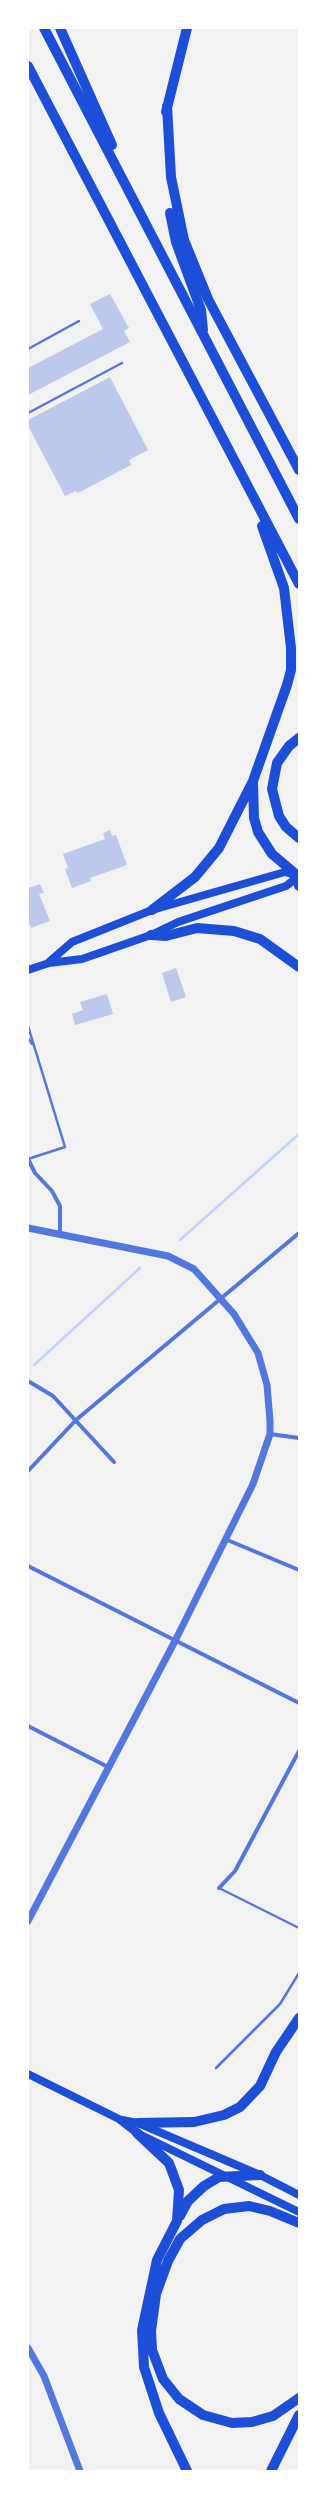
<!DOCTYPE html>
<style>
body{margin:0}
#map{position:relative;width:327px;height:2499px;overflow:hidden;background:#f2f2f2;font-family:"Sofia Sans Condensed",sans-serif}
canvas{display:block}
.frame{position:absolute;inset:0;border:29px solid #fff;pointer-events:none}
</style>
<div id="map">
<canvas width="327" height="2499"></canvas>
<div class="frame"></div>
</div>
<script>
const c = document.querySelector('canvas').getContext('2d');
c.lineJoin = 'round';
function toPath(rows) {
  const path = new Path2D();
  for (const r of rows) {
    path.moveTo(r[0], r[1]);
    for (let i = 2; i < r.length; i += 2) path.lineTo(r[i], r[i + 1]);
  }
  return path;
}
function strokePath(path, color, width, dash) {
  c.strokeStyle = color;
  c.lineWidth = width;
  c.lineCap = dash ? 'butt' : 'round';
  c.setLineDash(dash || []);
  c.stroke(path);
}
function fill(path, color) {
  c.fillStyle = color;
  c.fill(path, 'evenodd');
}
strokePath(toPath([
 [180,1240,299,1134],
 [34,1365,140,1268]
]), '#bfd3fe', 2.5);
fill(toPath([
 [110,294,129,328,124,331,130,342,28,395,28,368,103,329,90,304],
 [110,377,148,450,129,460,131,465,78,493,76,491,65,496,28,426,28,420],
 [110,830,112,836,116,835,127,865,90,878,91,881,72,888,65,869,68,868,63,854,105,839,103,833],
 [40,884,44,893,39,894,50,921,31,928,28,920,28,888],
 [176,968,186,997,171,1002,162,973],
 [107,994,113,1014,75,1025,72,1014,83,1010,80,1002]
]), '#bdc9ec');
strokePath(toPath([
 [28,349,79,321],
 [28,413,122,363],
 [28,1026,65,1147,28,1159],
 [28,1038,32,1044],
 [219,1888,299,1928],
 [216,2068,280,2004,299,1973]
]), '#5277de', 2.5);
strokePath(toPath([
 [28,1159,35,1173,52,1191,60,1206,60,1235],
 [28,1381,53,1396,114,1462],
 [270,1434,299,1438],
 [28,1471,76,1420,299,1233],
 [225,1539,299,1570],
 [28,1566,299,1703],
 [28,1726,108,1767],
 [219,1888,235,1871,299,1751]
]), '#5277de', 4);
strokePath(toPath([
 [28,1228,168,1256,194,1269,234,1314,258,1353,267,1385,270,1421,270,1434,253,1484,175,1641,28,1921],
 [28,2348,44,2376,80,2471]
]), '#5277de', 7);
strokePath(toPath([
 [49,962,72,942,152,910,285,872,295,875],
 [28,970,49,963,82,959,151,935,178,922,286,886,299,876],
 [28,2074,119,2119,137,2133,299,2212],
 [122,2120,138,2123,260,2175,299,2195]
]), '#1d4ed8', 8);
strokePath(toPath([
 [44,28,299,519],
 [60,28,112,145],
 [28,66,299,584],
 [167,106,171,177,184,240,208,299,299,470],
 [166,112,187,28],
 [170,213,176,242,201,310,203,330],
 [299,738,289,746,277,763,272,789,279,816,286,827,299,838],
 [253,783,254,818,258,832,272,854,298,876,299,886],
 [152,910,195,877,219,848,253,781,287,685,291,670,291,648,284,588,262,526],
 [151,935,166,936,197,928,234,931,260,939,299,967],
 [138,2123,194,2122,224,2115,240,2107,260,2086,276,2052,299,2018],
 [137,2133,169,2163,179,2190,177,2221,157,2260,142,2330,144,2367,159,2413,187,2471],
 [180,2216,188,2201,204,2186,219,2177,260,2175],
 [299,2223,270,2211,249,2206,224,2209,202,2220,180,2239,168,2261,156,2294,151,2331,152,2350,163,2379,179,2399,203,2415,232,2423,252,2422,273,2416,299,2398],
 [271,2471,299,2415]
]), '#1d4ed8', 10);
</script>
